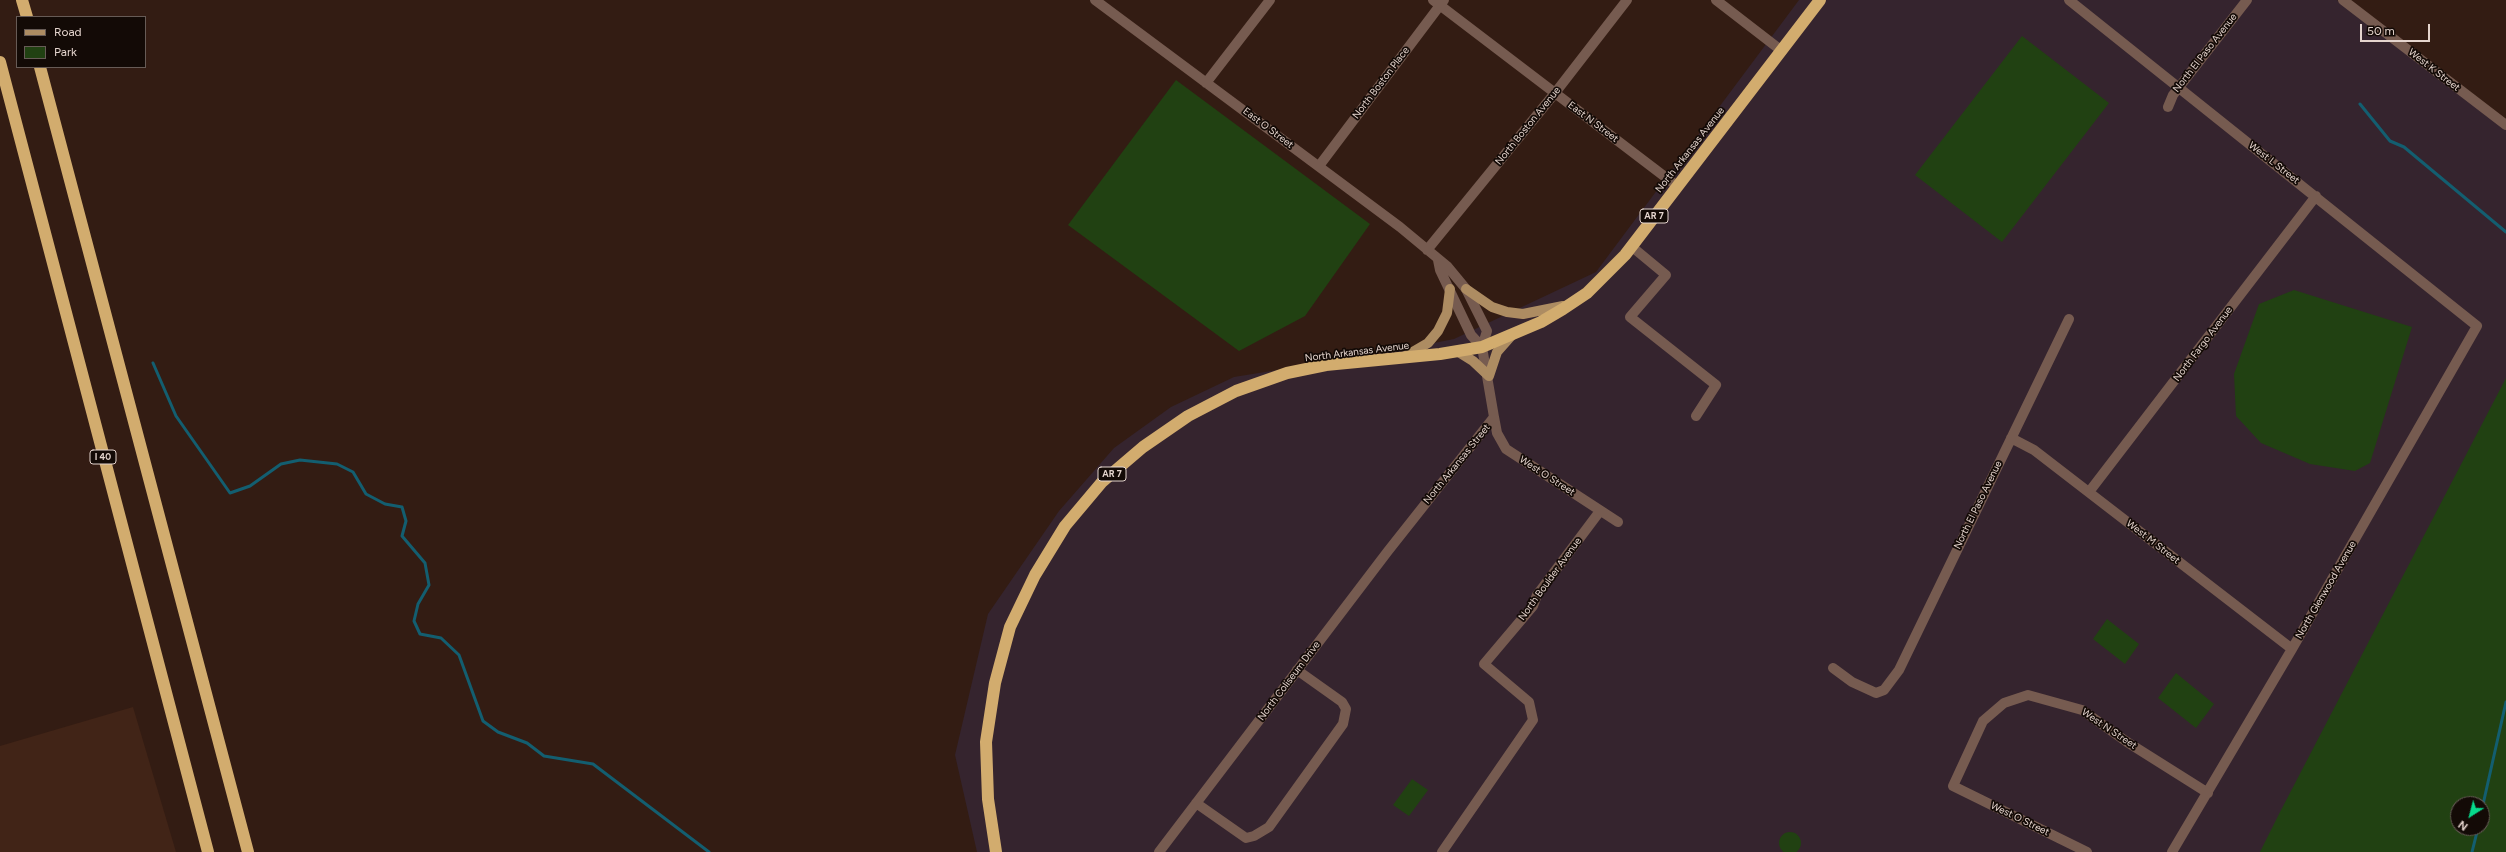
<!DOCTYPE html>
<style>
body{margin:0}
#map{position:relative;width:2506px;height:852px;overflow:hidden;background:#331c13;font-family:Figtree,sans-serif}
canvas{display:block}
.legend{position:absolute;left:16px;top:16px;width:130px;height:52px;box-sizing:border-box;background:#130a06;border:1px solid #675b56;margin:0;padding:5px 7px;list-style:none;font-size:12px;color:#e5d5ce}
.legend li{display:flex;align-items:center;gap:8px;height:20px}
.legend b{width:20px;border:1px solid #675b56}
.north{position:absolute;left:2450px;top:796px;width:40px;height:40px;box-sizing:border-box;background:#130a06;border:1px solid #675b56;border-radius:50%;rotate:216deg;font-size:11px;font-weight:700;line-height:16px;text-align:center;color:#e5d5ce}
.north::after{content:'';display:block;margin:auto;width:14px;height:18px;background:#06d98b;clip-path:polygon(50% 0,100% 100%,50% 72%,0 100%)}
.scale{position:absolute;left:2360px;top:24px;width:70px;height:18px;box-sizing:border-box;border:2px solid #e5d5ce;border-top:0;padding-left:5px;font-size:12px;line-height:14px;white-space:nowrap;color:#e5d5ce;-webkit-text-stroke:3px #130a06;paint-order:stroke}
</style>
<div id="map">
<canvas width="2506" height="852"></canvas>
<ul class="legend">
<li><b style="height:5px;background:#ad8c62"></b>Road</li>
<li><b style="height:11px;background:#214112"></b>Park</li>
</ul>
<div class="north">N</div>
<div class="scale">50 m</div>
</div>
<script>
const c = document.querySelector('canvas').getContext('2d');
c.lineJoin = 'round';
function fill(path, color) {
  c.fillStyle = color;
  c.fill(path, 'evenodd');
}
function toPath(rows) {
  const path = new Path2D();
  for (const r of rows) {
    if (r.length === 3) {
      path.moveTo(r[0] + r[2], r[1]);
      path.arc(r[0], r[1], r[2], 0, 2 * Math.PI);
      continue;
    }
    path.moveTo(r[0], r[1]);
    for (let i = 2; i < r.length; i += 2) path.lineTo(r[i], r[i + 1]);
  }
  return path;
}
function strokePath(path, color, width, dash) {
  c.strokeStyle = color;
  c.lineWidth = width;
  c.lineCap = dash ? 'butt' : 'round';
  c.setLineDash(dash || []);
  c.stroke(path);
}
function write(font, color, halo, rows, align = 'center') {
  c.font = font + ' Figtree,sans-serif';
  c.lineWidth = 3.5;
  c.setLineDash([]);
  c.textBaseline = 'middle';
  c.strokeStyle = halo;
  c.fillStyle = color;
  for (const [text, x, y, turn = 0] of rows) {
    c.save();
    c.translate(x, y);
    c.rotate((+turn || 0) * Math.PI / 180);
    c.textAlign = isNaN(turn) ? turn : align;
    if (halo) c.strokeText(text, 0, 0);
    c.fillText(text, 0, 0);
    c.restore();
  }
}
fill(toPath([
 [133,707,176,852,0,852,0,746]
]), '#412417');
fill(toPath([
 [1799,0,2337,0,2506,126,2506,467,2268,852,977,852,955,755,988,614,1059,511,1114,448,1171,407,1234,377,1389,352,1454,339,1596,272]
]), '#35242e');
fill(toPath([
 [2022,36,2109,103,2002,242,1915,175],
 [1176,80,1370,224,1305,316,1239,351,1068,225],
 [2294,290,2412,327,2370,463,2355,471,2310,464,2261,443,2236,416,2234,374,2259,304],
 [2506,378,2506,852,2260,852,2280,812],
 [2458,804,2482,804,2482,828,2458,828],
 [2107,619,2139,644,2125,664,2093,639],
 [2176,673,2214,704,2196,728,2158,698],
 [1412,779,1428,790,1409,816,1393,805],
 [1790,843,11]
]), '#214112');
strokePath(toPath([
 [2360,104,2390,141,2404,147,2506,232],
 [153,363,176,416,230,493,250,486,281,464,300,460,337,464,353,472,366,494,385,504,402,507,406,521,402,536,425,563,429,585,418,604,414,621,420,634,441,638,459,655,483,721,498,732,527,743,544,756,593,764,709,852],
 [2482,809,2506,702],
 [2472,852,2478,828]
]), '#135e70', 3);
strokePath(toPath([
 [1095,0,1400,227,1447,266,1466,289,1487,331,1482,347,1494,417,1388,551,1159,852],
 [1433,0,1677,186],
 [1716,0,1782,51],
 [2069,0,2477,326,2292,649,2172,852],
 [2343,0,2506,125],
 [1206,83,1270,0],
 [2168,107,2173,95,2247,0],
 [1319,166,1444,0],
 [1631,246,1666,275,1630,317,1716,385,1696,416],
 [1427,250,1555,93,1627,0],
 [1438,260,1440,270,1471,335,1482,347],
 [1494,417,1497,433,1506,449,1618,522],
 [2011,438,2034,450,2069,477,2292,649],
 [2089,492,2316,196],
 [1833,668,1852,682,1876,693,1884,690,1899,670,2069,319],
 [1196,803,1246,838,1254,836,1269,827,1343,724,1346,709,1342,702,1297,670],
 [1442,852,1533,720,1529,702,1484,664,1533,606,1537,595,1600,511],
 [2087,852,1953,786,1983,721,2004,703,2028,695,2082,710,2127,742,2208,793]
]), '#765b50', 10);
strokePath(toPath([
 [1466,289,1492,307,1507,312,1523,314,1563,306],
 [1457,351,1473,361,1489,376,1497,352,1512,335],
 [1404,357,1428,343,1438,331,1447,313,1450,289]
]), '#ad8c62', 10);
strokePath(toPath([
 [22,0,27,17],
 [0,62,208,852],
 [40,67,248,852],
 [996,852,988,799,986,742,995,683,1010,627,1035,575,1065,526,1102,482,1143,447,1188,416,1236,391,1287,373,1326,365,1440,354,1482,347,1541,322,1563,309,1587,293,1625,255,1820,0]
]), '#d2ac6e', 12);
for (const [x, y, w] of [
 [1654,216,28],
 [103,457,26],
 [1112,474,28]
]) {
  const box = new Path2D();
  box.roundRect(x - w / 2, y - 7, w, 14, 3);
  c.fillStyle = '#130a06';
  c.fill(box);
  strokePath(box, '#e5d5ce', 1);
}
write('bold 9px', '#e5d5ce', null, [
 ["AR 7",1654,216],
 ["I 40",103,457],
 ["AR 7",1112,474]
]);
write('10px', '#e5d5ce', '#130a06', [
 ["North El Paso Avenue",2205,53,-52],
 ["West K Street",2434,70,38],
 ["North Boston Place",1381,83,-53],
 ["East N Street",1593,122,37],
 ["North Boston Avenue",1528,126,-51],
 ["East O Street",1268,128,37],
 ["North Arkansas Avenue",1690,150,-52],
 ["West L Street",2274,163,38],
 ["North Fargo Avenue",2203,344,-53],
 ["North Arkansas Avenue",1357,352,-7],
 ["North Arkansas Street",1457,464,-51],
 ["West O Street",1547,476,33],
 ["North El Paso Avenue",1978,505,-64],
 ["West M Street",2153,542,38],
 ["North Boulder Avenue",1550,579,-54],
 ["North Glenwood Avenue",2326,590,-60],
 ["North Coliseum Drive",1289,681,-53],
 ["West N Street",2109,729,34],
 ["West O Street",2020,819,26]
]);
</script>
